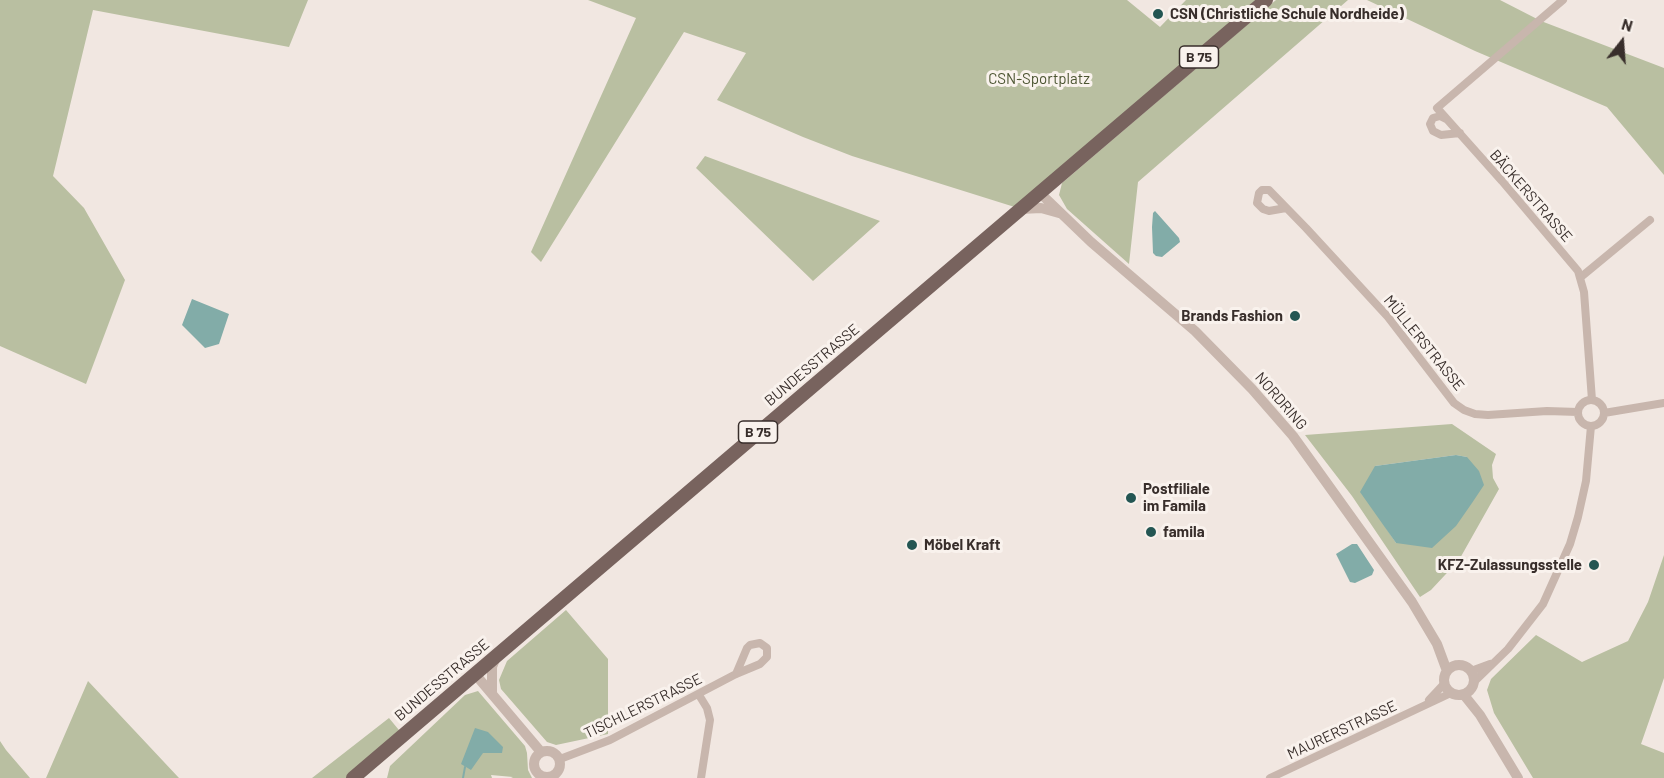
<!DOCTYPE html>
<meta charset="utf-8">
<style>
body{margin:0}
#map{position:relative;width:1664px;height:778px;overflow:hidden;background:#f1e7e1;font-family:Barlow,sans-serif}
canvas{display:block}
.north{position:absolute;left:1592px;top:12px;width:60px;height:60px;-webkit-text-stroke:4px #f9f2ed;paint-order:stroke;rotate:17deg;font-size:16px;font-weight:700;line-height:24px;text-align:center;color:#382e2b}
.north::after{content:'';display:block;margin:auto;width:21px;height:27px;background:#382e2b;clip-path:polygon(50% 0,100% 100%,50% 72%,0 100%)}
</style>
<div id="map">
<canvas width="1664" height="778"></canvas>
<div class="north">N</div>
</div>
<script>
const c = document.querySelector('canvas').getContext('2d');
c.lineJoin = 'round';
function fill(path, color) {
  c.fillStyle = color;
  c.fill(path, 'evenodd');
}
function toPath(rows) {
  const path = new Path2D();
  for (const r of rows) {
    if (r.length === 3) {
      path.moveTo(r[0] + r[2], r[1]);
      path.arc(r[0], r[1], r[2], 0, 2 * Math.PI);
      continue;
    }
    path.moveTo(r[0], r[1]);
    for (let i = 2; i < r.length; i += 2) path.lineTo(r[i], r[i + 1]);
  }
  return path;
}
function strokePath(path, color, width, dash) {
  c.strokeStyle = color;
  c.lineWidth = width;
  c.lineCap = dash ? 'butt' : 'round';
  c.setLineDash(dash || []);
  c.stroke(path);
}
function write(font, color, halo, rows, align = 'center') {
  c.font = font + ' Barlow,sans-serif';
  c.lineWidth = 6;
  c.setLineDash([]);
  c.textBaseline = 'middle';
  c.strokeStyle = halo;
  c.fillStyle = color;
  for (const [text, x, y, turn = 0] of rows) {
    c.save();
    c.translate(x, y);
    c.rotate((+turn || 0) * Math.PI / 180);
    c.textAlign = isNaN(turn) ? turn : align;
    if (halo) c.strokeText(text, 0, 0);
    c.fillText(text, 0, 0);
    c.restore();
  }
}
fill(toPath([
 [0,0,308,0,289,47,93,10,53,176,84,208,125,280,86,384,0,346],
 [588,0,1127,0,1160,27,1186,0,1266,0,1021,209,852,156,803,137,717,100,746,53,684,32,541,262,531,252,636,18],
 [1276,0,1348,0,1138,182,1129,264,1067,209,1059,195,1062,183],
 [1367,0,1500,0,1541,21,1664,68,1664,175,1607,107,1475,51],
 [705,156,880,221,813,281,696,168],
 [1452,424,1496,454,1492,465,1493,478,1499,489,1459,560,1431,590,1420,597,1352,496,1305,435],
 [1456,455,1467,457,1396,543,1386,528,1375,466],
 [1664,555,1664,678,1641,744,1664,753,1664,778,1533,778,1494,713,1487,690,1491,679,1536,635,1582,662,1628,641,1648,602],
 [566,610,608,659,608,734,556,745,547,742,501,689,499,680,507,661],
 [88,681,179,778,46,778],
 [478,691,525,746,527,753,528,770,532,778,511,778,513,777,491,775,492,778,387,778,390,766,465,695],
 [389,718,403,735,353,778,312,778],
 [0,741,6,750,30,778,0,778]
]), '#b9bfa1');
fill(toPath([
 [1155,211,1179,238,1180,242,1162,257,1156,256,1153,253,1152,227,1153,213],
 [192,299,229,314,219,344,205,348,182,325],
 [1456,455,1467,457,1479,471,1484,485,1472,503,1456,526,1432,548,1396,543,1360,492,1375,466],
 [1352,544,1357,544,1374,570,1372,575,1355,583,1350,582,1336,554],
 [475,728,488,732,503,747,502,753,483,753,471,770,461,764]
]), '#82aca8');
strokePath(toPath([
 [463,778,465,767]
]), '#82aca8', 2);
strokePath(toPath([
 [1563,0,1437,108,1502,181,1578,271,1584,292,1592,400],
 [1446,119,1440,116,1433,118,1430,124,1433,131,1441,135,1460,133],
 [1286,208,1269,211,1263,209,1257,203,1259,193,1262,190,1269,190,1306,228,1388,317,1454,403,1464,410,1475,414,1488,415,1547,411,1578,412],
 [1581,277,1650,220],
 [1591,413,13],
 [1604,413,1664,403],
 [1471,671,1490,664],
 [1475,681,1508,649,1543,604,1570,544,1578,517,1586,481,1591,426],
 [699,695,707,708,710,720,701,778],
 [1429,700,1444,684],
 [560,759,610,740,736,674,760,664,767,657,767,648,760,643,750,645,747,648,736,674],
 [1270,778,1451,693]
]), '#c8b6ad', 8);
strokePath(toPath([
 [1040,193,1091,242,1195,331,1252,389,1293,436,1412,602,1437,644,1447,671],
 [1021,209,1041,208,1059,213],
 [1459,680,15],
 [475,674,541,752],
 [492,694,492,667,496,657],
 [1464,695,1480,715,1518,778],
 [547,764,13]
]), '#c8b6ad', 10);
strokePath(toPath([
 [353,778,1266,0]
]), '#78635e', 14);
for (const [x, y, r, color] of [
 [1158,14,6,"#245653"],
 [1295,316,6,"#245653"],
 [1131,498,6,"#245653"],
 [1151,532,6,"#245653"],
 [912,545,6,"#245653"],
 [1594,565,6,"#245653"]
]) {
  const dot = new Path2D();
  dot.arc(x, y, r, 0, 2 * Math.PI);
  c.fillStyle = color;
  c.fill(dot);
  strokePath(dot, '#f9f2ed', 2);
}
for (const [x, y, w] of [
 [1199,57,39],
 [758,432,39]
]) {
  const box = new Path2D();
  box.roundRect(x - w / 2, y - 11, w, 22, 4.5);
  c.fillStyle = '#f9f2ed';
  c.fill(box);
  strokePath(box, '#382e2b', 1.5);
}
write('bold 14px', '#382e2b', null, [
 ["B 75",1199,57],
 ["B 75",758,432]
]);
write('bold 15px', '#382e2b', '#f9f2ed', [
 ["CSN (Christliche Schule Nordheide)",1170,14],
 ["Brands Fashion",1283,316,"right"],
 ["Postfiliale",1143,489],
 ["im Famila",1143,506],
 ["famila",1163,532],
 ["Möbel Kraft",924,545],
 ["KFZ-Zulassungsstelle",1582,565,"right"]
], 'left');
write('15px', '#4b5431', '#f9f2ed', [
 ["CSN-Sportplatz",1039,79]
]);
write('15px', '#382e2b', '#f9f2ed', [
 ["BÄCKERSTRASSE",1531,196,49],
 ["MÜLLERSTRASSE",1424,343,51],
 ["BUNDESSTRASSE",812,365,-40],
 ["NORDRING",1281,401,49],
 ["BUNDESSTRASSE",442,680,-40],
 ["TISCHLERSTRASSE",643,706,-26],
 ["MAURERSTRASSE",1342,730,-25]
]);
</script>
